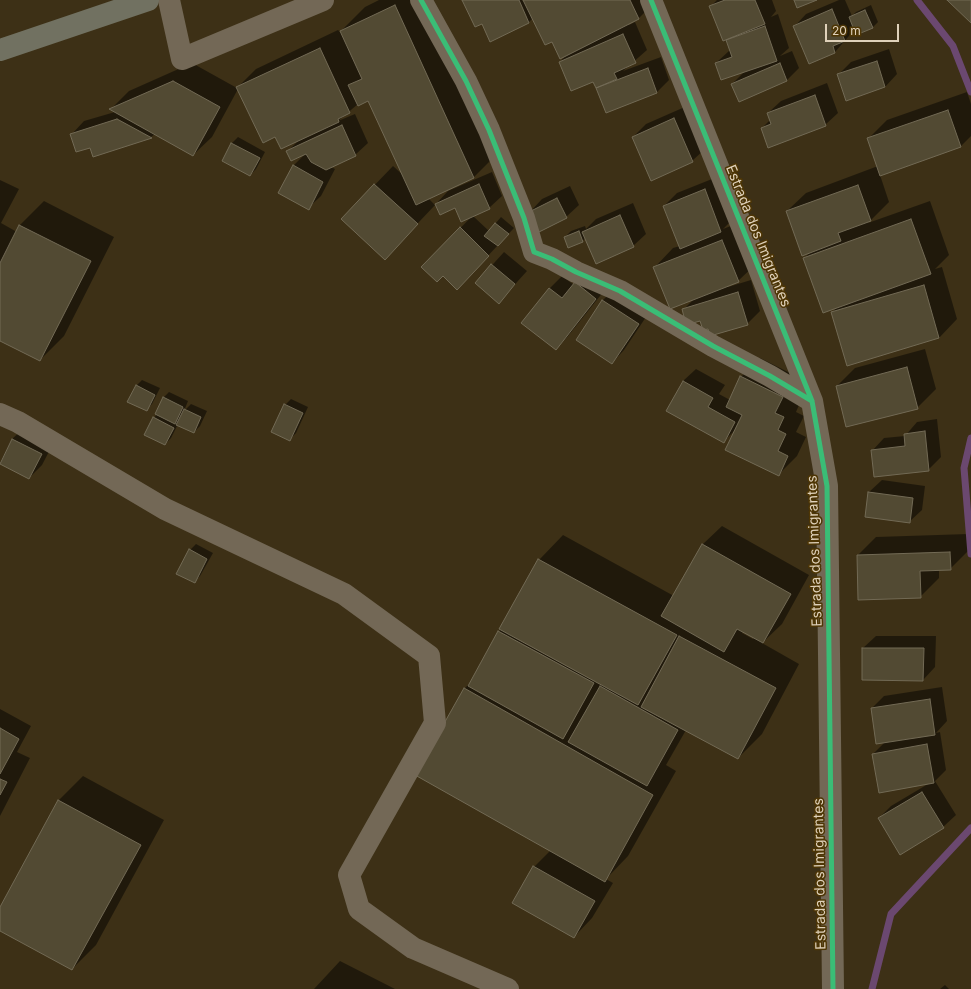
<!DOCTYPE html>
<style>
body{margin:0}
#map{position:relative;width:971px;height:989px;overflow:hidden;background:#3d3016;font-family:Inter,sans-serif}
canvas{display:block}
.scale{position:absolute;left:825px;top:24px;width:74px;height:18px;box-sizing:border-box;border:2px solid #dfd1ba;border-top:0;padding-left:5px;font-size:12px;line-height:14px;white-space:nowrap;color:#dfd1ba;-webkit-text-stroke:3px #4e3605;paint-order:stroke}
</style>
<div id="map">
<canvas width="971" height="989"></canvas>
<div class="scale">20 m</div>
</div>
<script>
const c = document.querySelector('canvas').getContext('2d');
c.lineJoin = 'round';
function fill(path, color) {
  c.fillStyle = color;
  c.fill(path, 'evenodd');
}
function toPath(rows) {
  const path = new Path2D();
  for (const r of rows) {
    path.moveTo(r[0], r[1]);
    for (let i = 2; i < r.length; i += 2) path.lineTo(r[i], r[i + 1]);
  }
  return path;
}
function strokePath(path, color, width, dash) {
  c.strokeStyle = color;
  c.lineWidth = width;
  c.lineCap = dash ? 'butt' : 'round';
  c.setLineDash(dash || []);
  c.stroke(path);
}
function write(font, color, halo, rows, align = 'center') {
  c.font = font + ' Inter,sans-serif';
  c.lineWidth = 3;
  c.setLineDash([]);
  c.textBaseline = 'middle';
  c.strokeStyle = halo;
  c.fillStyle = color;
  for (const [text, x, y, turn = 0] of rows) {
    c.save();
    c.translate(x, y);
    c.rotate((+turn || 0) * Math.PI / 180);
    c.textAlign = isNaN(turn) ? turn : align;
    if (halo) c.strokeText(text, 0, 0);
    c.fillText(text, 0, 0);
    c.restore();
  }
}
fill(toPath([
 [379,0,428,0,498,153,474,177,428,198,435,205,448,191,492,172,502,196,489,208,473,216,489,231,501,217,514,228,469,276,443,275,423,267,472,216,455,207,436,204,385,258,342,219,393,166,404,176,368,99,358,104,338,121,355,114,368,143,355,155,331,167,335,169,321,196,308,208,293,166,306,153,287,152,299,140,276,135,238,89,212,137,193,155,155,134,151,137,93,156,90,146,72,134,84,121,115,112,111,109,129,91,192,63,237,88,256,69,338,30,340,32,365,7],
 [463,0,657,0,639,18,628,23,629,25,635,22,647,50,623,71,661,57,669,80,657,92,606,112,597,88,602,84,560,62,567,54,552,41,533,18,529,22,491,40,482,22],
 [717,0,772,0,776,11,771,17,778,14,789,48,780,56,792,51,799,68,787,80,732,84,745,71,716,63,730,50,711,6],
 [839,0,845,0,852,16,856,12,871,5,878,22,872,28,855,29,835,52,809,63,794,27,806,14],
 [889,49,897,74,885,87,838,75,851,62],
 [827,83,838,113,825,125,762,128,771,119,768,113,781,101],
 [967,92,971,104,971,136,961,146,880,175,889,202,868,223,930,201,949,255,935,269,942,267,957,319,939,338,832,313,838,306,804,258,811,252,787,211,806,193,878,166,868,139,887,120],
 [687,106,705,149,692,161,633,137,646,124],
 [238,137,265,152,256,169,250,175,223,161,232,143],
 [717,177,733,219,723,229,741,222,757,263,738,281,727,286,728,287,751,280,760,311,747,324,709,328,701,320,683,310,694,299,655,267,673,248,680,246,664,206,677,193],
 [0,180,19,189,1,223,17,232,20,225,44,201,114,237,64,336,40,360,0,340],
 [570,186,579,205,566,217,530,212,542,199],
 [633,203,646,234,633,246,586,238,582,241,565,237,571,231,585,226,586,229,596,219],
 [504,252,527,271,499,302,476,283],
 [562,276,574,285,608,286,568,336,556,349,523,323,550,288],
 [615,288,650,311,624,350,612,363,577,340,603,300],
 [925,349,936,389,917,408,837,386,855,368],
 [760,358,800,378,802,398,796,412,804,416,796,432,806,437,797,456,778,475,736,429,723,442,683,381,696,369,725,385,719,394,730,400,741,377],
 [142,380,160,388,152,404,146,410,136,386],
 [169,392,188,401,184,411,191,404,207,411,200,426,194,432,178,424,171,438,165,444,154,418,157,414,163,398],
 [291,399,308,407,296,433,290,439,285,405],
 [937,419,941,457,928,470,872,451,884,438,905,436,917,422],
 [25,427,54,442,42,465,29,478,0,463,12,439],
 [882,480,925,486,922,510,909,522,869,492],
 [722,526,809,575,782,624,762,643,799,664,762,734,738,758,686,730,666,765,676,771,628,856,606,879,613,883,592,918,574,937,534,867,551,850,464,689,471,682,539,560,563,535,674,596,703,544],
 [743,631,754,637,753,639,742,633],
 [968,534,969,550,950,569,939,569,939,578,920,597,858,555,876,537],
 [196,544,213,553,200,576,194,582,190,550],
 [876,636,936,636,935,667,923,680,863,648],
 [942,687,947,721,936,733,940,732,946,770,935,781,956,815,943,827,879,818,891,806,928,784,873,754,886,741,872,708,884,696],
 [0,709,31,726,17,752,30,758,0,816],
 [83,776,164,820,96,945,72,969,0,930,0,909,59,800],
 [340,961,395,989,314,989],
 [945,985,949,989,940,989]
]), '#0007');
strokePath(toPath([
 [917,0,953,46,971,92],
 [971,438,964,468,971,554],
 [872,989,891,914,971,828]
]), '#6b4870', 7);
const building = toPath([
 [462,0,519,0,529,23,490,42,482,24,475,27,462,0],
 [523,0,630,0,639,19,560,59,552,42,545,45,523,0],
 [725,0,755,0,765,24,723,41,709,6,725,0],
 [794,0,817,0,797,8,794,0],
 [947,0,971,0,971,23,947,0],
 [395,5,474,178,416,205,368,101,358,106,348,85,362,79,340,31,395,5],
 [832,9,845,41,833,46,835,53,809,64,793,26,832,9],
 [865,10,873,28,856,35,849,17,865,10],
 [765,26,777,61,721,80,715,63,732,57,726,40,765,26],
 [623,34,636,63,614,73,617,79,596,88,593,82,571,91,559,62,623,34],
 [320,48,350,113,338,119,339,122,281,149,275,137,263,143,236,87,320,48],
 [877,61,885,87,846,101,837,74,877,61],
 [780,63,787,81,739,102,731,84,780,63],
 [648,68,657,93,606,113,596,88,648,68],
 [173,81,220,107,193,156,109,109,173,81],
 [815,95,826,126,768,148,761,128,771,124,767,113,815,95],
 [948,110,961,147,880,176,867,138,948,110],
 [674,118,693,162,651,181,632,137,674,118],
 [117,119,152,138,93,157,90,148,76,152,70,134,117,119],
 [342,125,356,156,326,170,311,162,306,154,291,161,286,151,342,125],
 [231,143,260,158,250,176,222,161,231,143],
 [293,165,323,182,309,210,278,193,293,165],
 [374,184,418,224,385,260,341,219,374,184],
 [479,184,490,209,461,222,455,208,440,215,435,204,479,184],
 [858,185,871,221,838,233,841,241,802,256,786,211,858,185],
 [705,189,721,232,680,249,663,206,705,189],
 [557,198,567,218,539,232,529,212,557,198],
 [620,215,634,247,596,264,582,232,620,215],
 [911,219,931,274,823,313,803,258,911,219],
 [495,223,509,234,498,246,484,236,495,223],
 [19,225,91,261,40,361,0,341,0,263,19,225],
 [460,227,489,256,457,290,443,276,437,282,421,267,460,227],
 [579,231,583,242,568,248,564,237,579,231],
 [722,240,739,282,670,309,653,267,722,240],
 [491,264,515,284,499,304,475,283,491,264],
 [575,282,596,299,556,350,521,323,549,288,562,298,575,282],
 [924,285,939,338,847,366,831,312,924,285],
 [738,292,748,325,710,336,708,329,703,330,700,321,686,325,682,309,738,292],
 [602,300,639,324,612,364,576,340,602,300],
 [907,367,918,409,846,427,836,386,907,367],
 [740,376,783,397,775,413,784,417,778,430,786,434,778,451,788,456,779,476,725,450,742,415,726,407,740,376],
 [683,381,713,398,708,407,735,422,724,443,666,411,683,381],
 [136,385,155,395,147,411,127,402,136,385],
 [163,397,183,407,175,424,155,414,163,397],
 [284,404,303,413,290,441,271,432,284,404],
 [184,409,201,417,194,433,176,425,184,409],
 [153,417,174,428,165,445,144,435,153,417],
 [925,431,929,471,874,477,871,450,905,446,904,434,925,431],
 [12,439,42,454,29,479,0,464,12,439],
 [868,492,913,498,910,523,865,517,868,492],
 [702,544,791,594,763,643,737,629,724,652,661,616,702,544],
 [189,549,207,559,195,583,176,574,189,549],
 [950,552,951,570,920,571,921,598,858,600,857,555,950,552],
 [538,559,677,635,638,705,499,629,538,559],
 [498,631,594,683,563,739,468,686,498,631],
 [679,636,776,688,738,759,641,707,679,636],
 [862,648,924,648,923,681,862,680,862,648],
 [600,686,678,730,647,786,568,742,600,686],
 [464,688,653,795,605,882,415,775,464,688],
 [930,699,935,735,876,744,871,708,930,699],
 [0,728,19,739,0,774,0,728],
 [927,744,934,783,879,793,872,754,927,744],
 [0,779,7,782,0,795,0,779],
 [922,792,944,828,900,855,878,818,922,792],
 [58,800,141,845,72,970,0,931,0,907,58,800],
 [533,866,595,901,574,938,512,903,533,866]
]);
fill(building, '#524a33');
strokePath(building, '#726a55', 1);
strokePath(toPath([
 [169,0,182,59,323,0],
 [421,0,466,81,489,130,524,218,534,252,552,259,576,272,620,291,713,346,770,376,812,401],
 [651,0,812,401,827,486,833,989],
 [0,414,18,422,165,509,344,594,429,656,435,723,349,875,359,909,413,948,508,989]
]), '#736856', 22);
strokePath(toPath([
 [0,50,148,0]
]), '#717161', 22);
strokePath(toPath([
 [421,0,466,81,489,130,524,218,534,252,552,259,576,272,620,291,713,346,770,376,812,401],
 [651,0,812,401,827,486,833,989]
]), '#3abd76', 5);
write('14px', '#dfd1ba', '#4e3605', [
 ["Estrada dos Imigrantes",758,236,68],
 ["Estrada dos Imigrantes",815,551,-92],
 ["Estrada dos Imigrantes",820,874,-91]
]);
</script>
